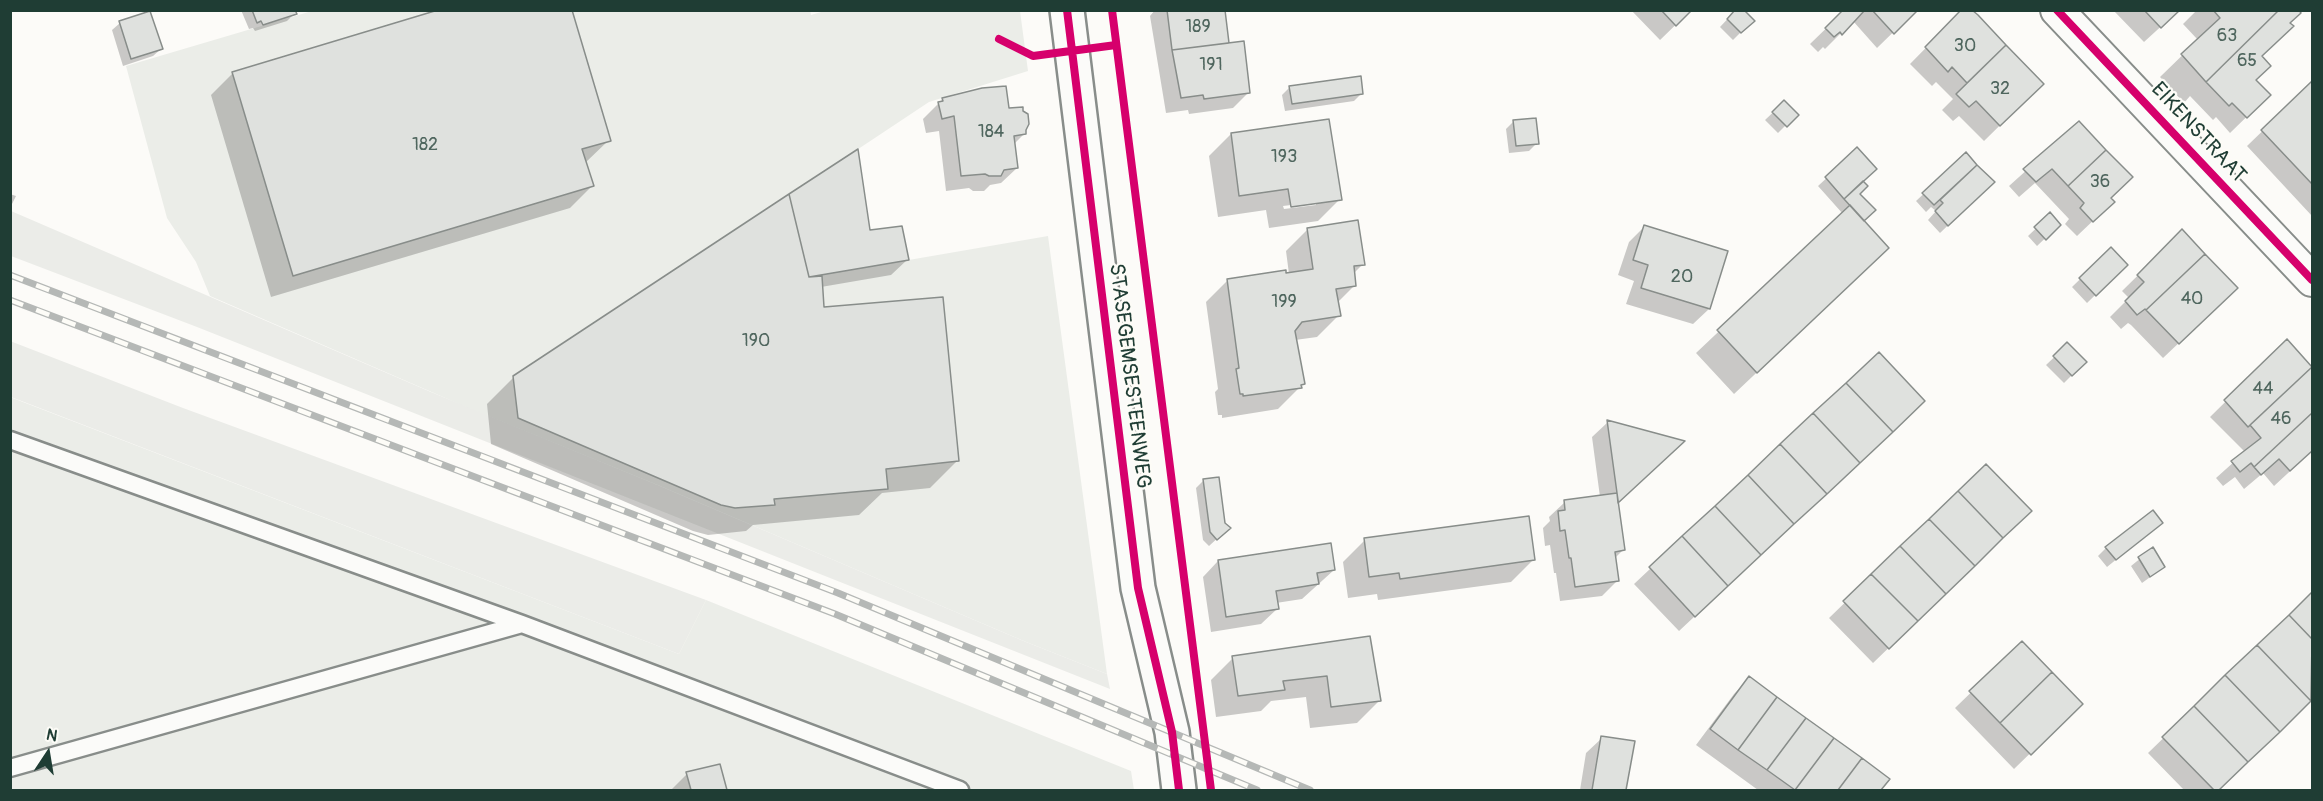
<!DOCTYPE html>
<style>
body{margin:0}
#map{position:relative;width:2323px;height:801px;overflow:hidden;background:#fcfbf8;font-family:Pangolin,sans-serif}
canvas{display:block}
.frame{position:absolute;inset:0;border:12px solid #1f3d34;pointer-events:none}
.north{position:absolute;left:18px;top:723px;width:60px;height:60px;-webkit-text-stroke:4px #fdfcf7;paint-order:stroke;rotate:12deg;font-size:16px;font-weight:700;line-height:24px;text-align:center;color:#1f3d34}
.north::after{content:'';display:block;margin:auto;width:21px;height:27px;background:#1f3d34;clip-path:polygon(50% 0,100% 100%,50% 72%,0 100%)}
</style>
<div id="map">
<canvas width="2323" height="801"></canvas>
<div class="frame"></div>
<div class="north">N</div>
</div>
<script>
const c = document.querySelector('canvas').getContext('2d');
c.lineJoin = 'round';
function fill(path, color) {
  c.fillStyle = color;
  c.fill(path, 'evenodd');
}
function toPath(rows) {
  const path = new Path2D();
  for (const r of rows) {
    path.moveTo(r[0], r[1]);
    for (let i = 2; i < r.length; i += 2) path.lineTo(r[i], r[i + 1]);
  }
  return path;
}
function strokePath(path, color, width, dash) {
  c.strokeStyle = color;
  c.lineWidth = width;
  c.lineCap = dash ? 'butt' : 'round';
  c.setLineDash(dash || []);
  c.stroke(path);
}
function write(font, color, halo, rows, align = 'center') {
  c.font = font + ' Pangolin,sans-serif';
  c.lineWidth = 4.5;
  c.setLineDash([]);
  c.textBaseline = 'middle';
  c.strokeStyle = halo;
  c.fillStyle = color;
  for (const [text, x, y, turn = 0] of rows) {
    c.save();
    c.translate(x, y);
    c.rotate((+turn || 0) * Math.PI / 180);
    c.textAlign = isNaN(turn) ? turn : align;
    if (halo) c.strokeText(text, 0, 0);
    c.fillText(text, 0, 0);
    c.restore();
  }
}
fill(toPath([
 [810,10,811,15,828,10,1020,11,1028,71,929,102,789,195,810,277,1048,236,1107,674,1026,642,660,486,466,407,210,296,196,262,167,218,126,66,312,11],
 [10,397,679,654,706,600,1131,771,1134,790,11,790]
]), '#ebede8');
fill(toPath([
 [11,211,431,392,660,486,1026,642,1107,674,1110,689,197,327,11,256],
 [10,341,183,408,706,600,679,654,11,397]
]), '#ebece8');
fill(toPath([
 [241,10,294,10,295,13,287,21,255,31,253,28,249,29],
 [1155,10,1224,10,1228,44,1249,92,1233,108,1189,114,1188,110,1166,113,1150,16],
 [1631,10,1691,10,1660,40],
 [1736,10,1752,21,1733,40,1720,27],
 [1845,10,1916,10,1877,48,1853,21,1825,49,1823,47,1818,52,1810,44],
 [1963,10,1970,10,2042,84,1984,141,1959,116,1953,121,1942,110,1953,99,1936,82,1932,86,1910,64],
 [2113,10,2179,10,2144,42],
 [2197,10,2276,10,2288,23,2260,56,2254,81,2269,95,2230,133,2216,117,2213,120,2190,96,2184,103,2160,77,2198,40,2183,24],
 [120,23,161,49,153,56,123,66,112,30],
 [233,73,609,140,585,163,592,186,570,208,271,297,211,95],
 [2312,83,2312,216,2247,146],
 [1290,87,1362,93,1354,101,1285,111,1282,95],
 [943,99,1008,110,1025,133,1014,144,1017,168,1001,183,990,185,984,191,973,191,969,188,946,191,939,131,926,133,923,119],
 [1784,102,1796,115,1778,133,1765,120],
 [1514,121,1537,143,1529,151,1509,153,1506,129],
 [2079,123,2110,198,2097,217,2077,236,2065,224,2069,219,2035,183,2019,197,2009,186],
 [1231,134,1340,199,1318,221,1269,228,1266,210,1218,217,1209,156],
 [1316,202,1316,205,1284,209,1283,206],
 [1857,150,1861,181,1858,194,1862,221,1865,270,1734,394,1696,353,1843,214,1818,186],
 [1966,154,1993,182,1940,233,1928,220,1936,211,1931,207,1926,212,1916,201],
 [10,194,16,196,10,208],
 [2050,215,2059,225,2037,246,2028,236],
 [1644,227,1726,252,1709,309,1693,324,1626,304,1634,281,1618,275,1629,242],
 [1308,229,1363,264,1353,274,1355,285,1337,303,1339,315,1317,337,1295,340,1303,384,1278,409,1222,418,1222,415,1218,415,1215,392,1218,389,1206,302,1228,280,1289,274,1286,251],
 [868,232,907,260,891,275,821,287,823,309,957,461,930,488,882,493,859,515,753,525,746,531,708,535,693,531,491,444,487,404,514,377],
 [2182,232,2220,304,2163,358,2131,325,2128,323,2121,329,2110,317,2129,298,2122,291],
 [2111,249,2126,265,2087,303,2072,287],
 [2287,341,2312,370,2312,451,2274,486,2263,473,2244,489,2235,477,2223,486,2216,478,2245,452,2210,417],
 [2067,345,2085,362,2064,383,2046,365],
 [1879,354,1908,417,1679,631,1634,584],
 [1608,422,1682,442,1617,504,1623,550,1615,558,1618,580,1602,596,1560,601,1556,573,1554,573,1550,545,1545,546,1543,528,1550,521,1549,517,1565,502,1600,497,1592,437],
 [1986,466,2014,527,1873,663,1829,618],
 [1204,480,1221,535,1209,546,1203,540,1196,488],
 [2161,523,2107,567,2098,556,2106,548],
 [1365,540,1533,560,1511,582,1378,600,1377,594,1348,598,1343,562],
 [2152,549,2164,567,2142,583,2131,566],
 [1218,561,1334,570,1302,599,1276,603,1277,609,1261,624,1211,632,1203,577],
 [2312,594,2312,699,2217,790,2184,790,2148,753],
 [1369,638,1379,701,1357,723,1310,728,1306,697,1271,701,1261,711,1216,717,1211,680,1233,658],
 [2022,643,2081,704,2014,769,1955,708],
 [1749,678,1888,779,1880,790,1758,790,1696,745,1734,694],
 [1602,738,1633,742,1625,790,1580,790,1586,753],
 [719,766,725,790,671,790,687,774]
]), '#0003');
const building = toPath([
 [252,10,295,10,297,14,263,25,261,21,257,23,252,10],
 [438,10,572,10,611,141,582,149,594,186,293,276,232,72,438,10],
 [1167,10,1225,10,1229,43,1172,50,1167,10],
 [1661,10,1692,10,1676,26,1661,10],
 [1735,10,1744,10,1755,21,1741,33,1727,19,1735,10],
 [1843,10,1865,10,1842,35,1840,32,1834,37,1825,28,1843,10],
 [1872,10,1918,10,1894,34,1872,10],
 [1961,10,1972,10,1978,15,2006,45,1967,83,1952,67,1948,72,1925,47,1961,10],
 [2144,10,2180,10,2161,28,2144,10],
 [2213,10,2279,10,2206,82,2181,54,2220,18,2213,10],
 [2279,10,2299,10,2301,13,2290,23,2294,26,2262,56,2271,66,2256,80,2271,95,2247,118,2232,103,2229,106,2206,82,2279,10],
 [150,11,163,49,131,59,119,21,150,11],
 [1244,41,1250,93,1204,99,1203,95,1181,98,1172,50,1244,41],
 [2006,45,2044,84,2000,126,1976,101,1969,107,1956,94,2006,45],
 [1361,76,1363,94,1292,104,1289,86,1361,76],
 [2312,81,2312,184,2261,130,2312,81],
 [1006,86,1009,108,1023,107,1023,111,1028,114,1029,124,1026,130,1026,134,1014,136,1018,168,1004,170,1001,176,989,176,985,174,961,176,954,116,942,119,938,102,943,101,942,98,982,88,1006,86],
 [1784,100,1799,115,1787,127,1772,112,1784,100],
 [1536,118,1539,144,1516,146,1513,120,1536,118],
 [1329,119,1342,200,1291,207,1288,189,1239,196,1231,133,1329,119],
 [2079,121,2106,150,2068,186,2052,169,2036,182,2023,169,2079,121],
 [1857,147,1877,169,1844,199,1825,177,1857,147],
 [858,149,870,230,902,226,909,260,809,277,789,194,858,149],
 [2106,150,2133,177,2111,198,2115,202,2093,222,2080,208,2084,203,2068,186,2106,150],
 [1966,152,1977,165,1934,205,1922,193,1966,152],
 [1977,165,1995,182,1948,226,1935,211,1943,203,1940,200,1977,165],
 [1863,181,1868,186,1860,194,1876,210,1864,221,1844,199,1863,181],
 [789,194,809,277,822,276,824,307,943,297,959,461,886,469,888,489,774,499,775,505,735,508,721,505,518,418,513,376,789,194],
 [1850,205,1889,248,1757,373,1717,330,1850,205],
 [2050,212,2061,225,2046,240,2034,227,2050,212],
 [1358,220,1365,265,1354,266,1356,286,1336,289,1341,316,1302,322,1295,331,1305,384,1301,385,1302,388,1243,396,1243,394,1240,394,1236,369,1239,368,1227,279,1286,270,1286,273,1313,269,1307,228,1358,220],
 [1644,225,1728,251,1710,309,1641,288,1648,265,1633,260,1644,225],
 [2182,229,2205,254,2146,310,2145,309,2137,315,2125,301,2144,282,2137,275,2182,229],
 [2111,247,2128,265,2096,296,2079,278,2111,247],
 [2205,254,2238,288,2179,344,2146,310,2205,254],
 [2287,339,2312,367,2248,427,2224,400,2287,339],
 [2067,342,2087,362,2072,376,2053,356,2067,342],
 [1879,352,1925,401,1893,432,1846,383,1879,352],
 [2312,367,2312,413,2254,467,2251,463,2240,472,2231,461,2261,438,2250,425,2312,367],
 [1846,383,1893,432,1860,463,1813,413,1846,383],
 [1813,413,1860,463,1827,494,1780,444,1813,413],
 [2312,413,2312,451,2290,471,2279,459,2261,475,2254,467,2312,413],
 [1607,420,1685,441,1618,503,1617,493,1607,420],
 [1780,444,1827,494,1794,524,1748,475,1780,444],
 [1986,464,2032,511,2003,538,1958,491,1986,464],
 [1748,475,1794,524,1761,555,1715,506,1748,475],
 [1219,477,1225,523,1231,528,1217,540,1210,532,1203,479,1219,477],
 [1958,491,2003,538,1975,566,1929,519,1958,491],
 [1617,493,1625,550,1615,552,1619,581,1575,587,1571,558,1569,558,1565,530,1560,531,1558,511,1565,510,1564,500,1617,493],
 [1715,506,1761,555,1728,586,1682,536,1715,506],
 [2153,510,2163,523,2116,560,2105,547,2153,510],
 [1529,516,1535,560,1400,579,1399,573,1369,577,1364,538,1529,516],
 [1929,519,1975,566,1946,594,1900,546,1929,519],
 [1682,536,1728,586,1695,617,1649,567,1682,536],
 [1331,543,1335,570,1317,573,1319,584,1276,591,1279,609,1226,617,1218,560,1331,543],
 [1900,546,1946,594,1918,621,1871,574,1900,546],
 [2153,547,2165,567,2150,577,2138,557,2153,547],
 [1871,574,1918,621,1889,649,1843,601,1871,574],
 [2312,592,2312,639,2289,615,2312,592],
 [2289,615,2312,639,2311,701,2257,645,2289,615],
 [1370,636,1381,701,1331,707,1327,676,1283,681,1285,690,1238,696,1232,656,1370,636],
 [2022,641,2052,672,2000,723,1969,691,2022,641],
 [2257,645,2311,701,2280,732,2225,675,2257,645],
 [2052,672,2083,704,2031,755,2000,723,2052,672],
 [2225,675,2280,732,2248,762,2194,706,2225,675],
 [1749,676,1777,697,1738,750,1710,729,1749,676],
 [1777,697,1806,718,1767,770,1738,750,1777,697],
 [2194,706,2248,762,2219,790,2214,790,2162,737,2194,706],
 [1806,718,1834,738,1795,790,1767,770,1806,718],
 [1601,736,1635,741,1626,790,1592,790,1601,736],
 [1834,738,1862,758,1838,790,1795,790,1834,738],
 [1862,758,1890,779,1881,790,1838,790,1862,758],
 [720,764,727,790,691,790,686,772,720,764]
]);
fill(building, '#dfe1de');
strokePath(building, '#888d8a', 1.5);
const lane = toPath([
 [10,440,522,624,960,790],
 [10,768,522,624]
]);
const street = toPath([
 [2057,10,2312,280]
]);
const secondary = toPath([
 [1067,10,1138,588,1172,732,1179,790]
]);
strokePath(lane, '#888d8a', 21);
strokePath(street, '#888d8a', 36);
strokePath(secondary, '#888d8a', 38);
strokePath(lane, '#fbfbf9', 16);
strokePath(street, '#fbfbf9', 32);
strokePath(secondary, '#fbfbf9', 33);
const rail = toPath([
 [10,275,838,593,1310,790],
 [10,300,835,614,1257,790]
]);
strokePath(rail, '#b5b8b6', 7);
strokePath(rail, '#fdfcf7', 4.5, [14]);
strokePath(toPath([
 [1067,10,1138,588,1172,732,1179,790],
 [1112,10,1211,790],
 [2057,10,2312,280],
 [999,39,1033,56,1116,45]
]), '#d6006c', 8);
write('18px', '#4f665e', null, [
 ["189",1198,27],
 ["63",2227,36],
 ["30",1965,46],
 ["65",2247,61],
 ["191",1211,65],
 ["32",2000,89],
 ["184",991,132],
 ["182",425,145],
 ["193",1284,157],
 ["36",2100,182],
 ["20",1682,277],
 ["40",2192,299],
 ["199",1284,302],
 ["190",756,341],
 ["44",2263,389],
 ["46",2281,419]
]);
write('21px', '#1f3d34', '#fdfcf7', [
 ["EIKENSTRAAT",2198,133,47],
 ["STASEGEMSESTEENWEG",1129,376,83]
]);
</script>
